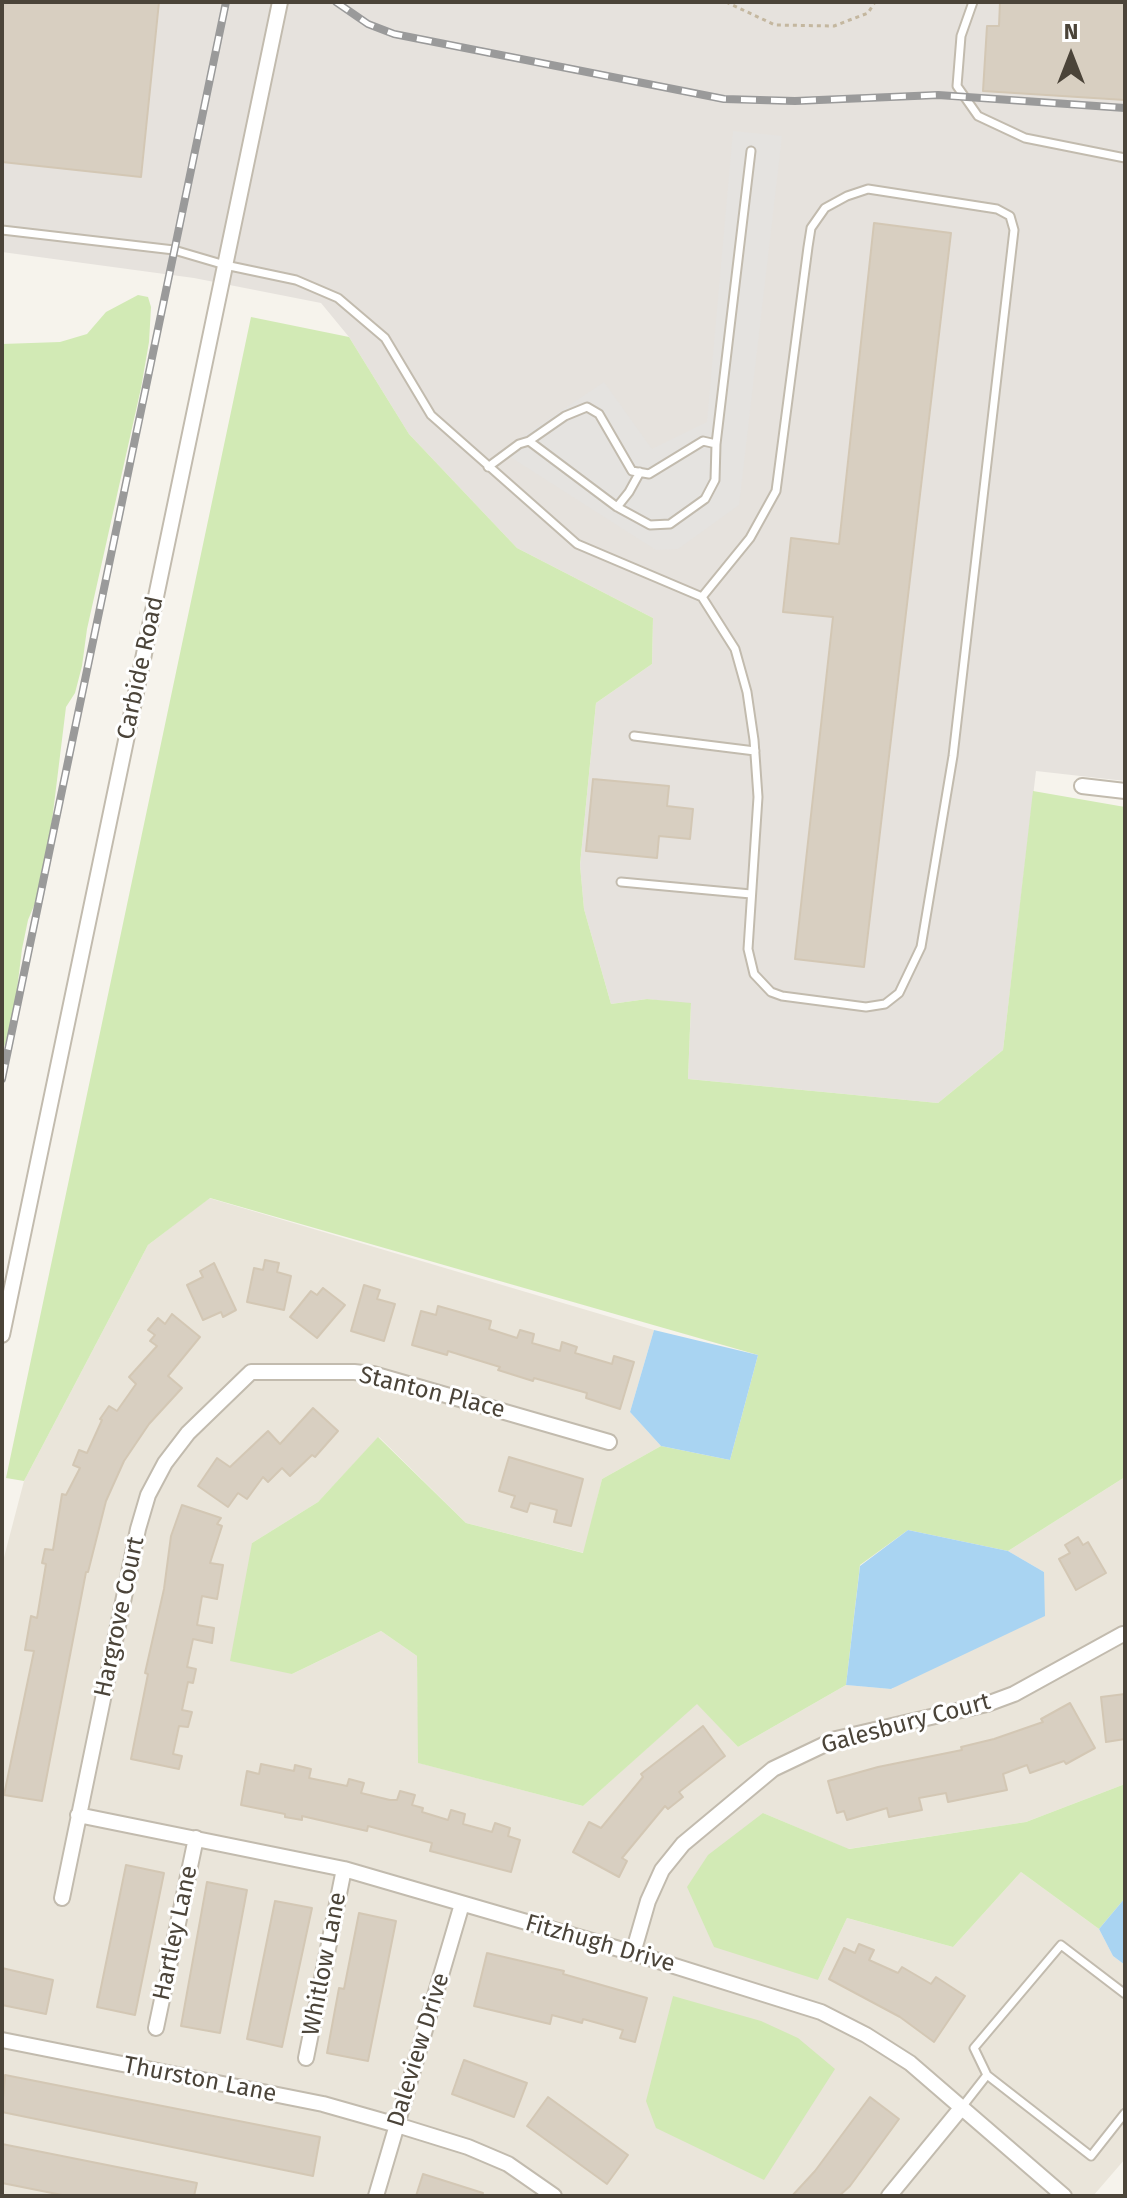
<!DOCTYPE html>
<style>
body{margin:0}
#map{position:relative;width:1127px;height:2198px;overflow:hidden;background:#f6f3ec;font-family:"Fira Sans",sans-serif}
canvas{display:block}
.frame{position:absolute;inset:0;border:4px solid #4b4439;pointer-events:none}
.north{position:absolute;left:1031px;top:16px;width:80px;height:80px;-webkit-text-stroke:6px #fff;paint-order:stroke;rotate:0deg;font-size:22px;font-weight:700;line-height:32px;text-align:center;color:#4b4439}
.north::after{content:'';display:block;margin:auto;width:28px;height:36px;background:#4b4439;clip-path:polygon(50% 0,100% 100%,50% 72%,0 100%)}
</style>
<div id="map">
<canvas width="1127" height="2198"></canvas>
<div class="frame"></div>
<div class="north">N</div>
</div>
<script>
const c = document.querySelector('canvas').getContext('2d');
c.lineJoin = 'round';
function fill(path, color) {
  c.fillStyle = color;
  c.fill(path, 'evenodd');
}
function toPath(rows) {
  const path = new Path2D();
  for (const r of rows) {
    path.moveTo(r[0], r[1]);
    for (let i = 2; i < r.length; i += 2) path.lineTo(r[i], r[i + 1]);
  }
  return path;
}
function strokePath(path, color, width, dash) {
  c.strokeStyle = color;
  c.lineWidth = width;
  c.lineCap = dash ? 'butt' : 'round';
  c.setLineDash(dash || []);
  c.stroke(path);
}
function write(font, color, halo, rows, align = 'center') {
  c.font = font + ' "Fira Sans",sans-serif';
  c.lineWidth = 6;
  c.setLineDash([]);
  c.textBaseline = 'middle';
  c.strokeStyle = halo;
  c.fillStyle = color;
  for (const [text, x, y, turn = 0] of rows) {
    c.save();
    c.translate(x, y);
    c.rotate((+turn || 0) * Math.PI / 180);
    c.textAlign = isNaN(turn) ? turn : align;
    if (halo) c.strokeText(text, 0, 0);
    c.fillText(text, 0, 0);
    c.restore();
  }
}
fill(toPath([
 [209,1198,654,1330,630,1412,661,1446,602,1479,584,1553,466,1523,379,1437,318,1502,252,1543,292,1674,381,1631,417,1656,419,1763,583,1806,697,1703,738,1747,846,1685,892,1689,1044,1572,1008,1551,1125,1477,1125,1784,1026,1822,848,1849,763,1813,818,1980,847,1918,953,1947,1021,1872,1099,1929,1113,1956,1125,1965,1125,2159,1093,2196,2,2196,2,1565,24,1481,148,1245]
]), '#eae5da');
fill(toPath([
 [2,2,1125,2,1125,781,1036,771,1003,1050,938,1103,688,1079,691,1004,647,999,611,1004,584,909,580,865,596,703,652,664,653,618,517,548,409,434,349,337,321,303,194,278,2,252]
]), '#e6e2dd');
fill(toPath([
 [138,295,148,297,151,307,149,342,141,388,87,629,82,666,75,693,66,707,51,829,38,896,28,920,22,949,14,1014,2,1054,2,344,60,342,87,334,106,312],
 [251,317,349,337,409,434,517,548,653,618,652,664,596,703,580,865,584,909,611,1004,647,999,691,1003,688,1079,938,1103,1003,1050,1033,791,1125,807,1125,1477,1008,1551,908,1530,860,1565,846,1685,738,1747,697,1704,583,1806,418,1763,417,1656,381,1631,292,1674,230,1661,252,1543,318,1502,378,1437,466,1523,583,1553,602,1479,661,1446,730,1460,758,1355,210,1198,148,1245,24,1481,6,1478],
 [1125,1784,1125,1898,1099,1929,1021,1872,953,1947,847,1918,818,1980,714,1947,687,1887,708,1855,763,1813,849,1849,1026,1822],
 [673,1996,761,2021,798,2038,835,2069,764,2180,656,2128,646,2101]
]), '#d2eab5');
fill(toPath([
 [733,131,782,136,739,505,678,549,656,550,501,451,604,382,652,449,707,422]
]), '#e5e3e0');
fill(toPath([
 [654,1330,758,1355,730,1460,661,1446,630,1412],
 [908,1530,1008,1551,1044,1572,1045,1616,891,1689,846,1685,860,1566],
 [1125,1898,1125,1965,1113,1956,1099,1929]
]), '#a9d4f2');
const building = toPath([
 [2,2,159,2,141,177,2,162,2,2],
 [1000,2,1125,2,1125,100,983,91,987,26,999,26,1000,2],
 [874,223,951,233,864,967,795,959,833,617,783,612,791,538,839,544,874,223],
 [593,779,669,786,667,806,693,809,690,839,659,836,657,858,586,851,593,779],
 [265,1260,279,1263,277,1272,291,1276,284,1310,247,1302,254,1268,263,1270,265,1260],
 [214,1263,236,1310,223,1317,221,1312,203,1320,187,1285,203,1277,200,1271,214,1263],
 [364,1285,380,1290,377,1299,395,1304,384,1341,351,1331,364,1285],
 [323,1288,345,1305,317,1338,290,1317,311,1291,317,1295,323,1288],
 [438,1306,491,1321,489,1329,517,1338,520,1330,534,1334,532,1343,560,1351,562,1342,577,1347,575,1353,612,1364,614,1356,634,1362,620,1409,586,1398,587,1393,534,1378,533,1381,498,1370,500,1367,448,1351,447,1355,412,1345,421,1311,436,1315,438,1306],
 [172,1314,200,1337,168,1376,182,1388,149,1424,124,1461,106,1501,88,1572,86,1572,42,1801,4,1795,34,1651,25,1650,31,1616,37,1618,46,1564,42,1563,45,1549,53,1550,62,1494,66,1495,80,1468,73,1465,79,1450,87,1453,102,1420,100,1419,109,1406,117,1411,136,1384,129,1377,157,1346,150,1341,155,1335,148,1330,158,1318,165,1324,172,1314],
 [313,1408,338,1431,315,1457,312,1455,290,1476,282,1468,268,1482,263,1477,247,1499,238,1493,228,1507,198,1486,217,1458,230,1467,268,1431,280,1444,313,1408],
 [509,1457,583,1479,571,1526,554,1522,557,1510,530,1503,527,1512,511,1507,515,1496,499,1491,509,1457],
 [182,1505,221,1518,217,1524,222,1526,210,1563,223,1565,217,1599,202,1596,197,1625,214,1628,212,1643,193,1639,187,1667,196,1669,193,1683,188,1682,182,1710,192,1712,188,1727,179,1726,173,1754,182,1756,179,1769,131,1759,148,1674,145,1673,164,1589,171,1536,182,1505],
 [1078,1537,1083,1545,1088,1542,1106,1573,1076,1590,1059,1559,1070,1553,1065,1545,1078,1537],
 [1125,1694,1125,1739,1106,1742,1101,1697,1125,1694],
 [1070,1703,1095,1748,1066,1764,1064,1761,1030,1773,1027,1765,1003,1774,1007,1790,948,1802,946,1793,919,1798,922,1810,889,1817,887,1808,847,1820,844,1811,837,1813,828,1781,878,1767,962,1750,961,1747,994,1739,1043,1722,1041,1719,1070,1703],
 [703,1726,725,1756,679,1792,683,1797,668,1809,665,1806,622,1858,627,1861,619,1877,573,1852,589,1822,601,1828,643,1777,641,1774,703,1726],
 [261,1764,294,1771,295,1765,311,1769,309,1778,347,1786,349,1779,364,1783,361,1793,390,1800,397,1800,400,1791,415,1795,412,1805,423,1808,422,1812,448,1820,451,1810,465,1814,463,1824,492,1832,495,1823,510,1828,508,1836,520,1840,511,1872,430,1851,432,1843,368,1826,367,1831,302,1816,302,1820,285,1817,285,1814,241,1805,247,1771,259,1774,261,1764],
 [126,1865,164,1873,135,2015,97,2007,126,1865],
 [207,1882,247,1890,220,2033,181,2026,207,1882],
 [275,1901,312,1908,282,2047,247,2039,275,1901],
 [359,1913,396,1921,368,2061,327,2053,339,1988,344,1989,359,1913],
 [859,1944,874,1950,869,1960,898,1973,902,1967,931,1984,936,1977,965,1996,934,2042,900,2017,829,1979,844,1948,855,1953,859,1944],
 [487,1953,564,1971,563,1974,647,1998,635,2042,620,2038,623,2030,583,2019,582,2023,552,2015,550,2024,474,2006,487,1953],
 [2,1968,53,1980,46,2014,2,2005,2,1968],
 [464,2060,527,2083,514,2117,452,2094,464,2060],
 [5,2075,320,2137,313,2176,2,2112,5,2075],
 [548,2097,628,2155,607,2184,527,2126,548,2097],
 [870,2097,899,2119,850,2186,839,2196,792,2196,815,2171,870,2097],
 [2,2144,197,2183,194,2196,67,2196,2,2183,2,2144],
 [423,2174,483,2193,482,2196,416,2196,423,2174]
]);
fill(building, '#d8cfc1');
strokePath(building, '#d3c7b4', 2);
const lane = toPath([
 [973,2,961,36,957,86,978,116,1025,138,1125,158],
 [2,230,174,250,225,265,296,280,338,298,385,338,431,415,577,544,702,597,735,649,747,692,754,740,758,797,748,949,754,974,771,992,782,996,866,1007,885,1004,899,993,921,947,953,756,1014,230,1010,216,997,209,868,189,847,196,825,208,811,228,808,247,776,491,750,538,702,597],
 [716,444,751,151],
 [488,467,519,444,529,441,617,507,650,525,670,524,705,499,715,480,716,444,703,441,649,474,632,471,599,414,587,407,565,416,529,441],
 [617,507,629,492,640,472],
 [634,736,755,751],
 [621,882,751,894],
 [1125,1994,1061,1945,974,2048,987,2075,1091,2156,1125,2113],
 [962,2107,987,2075]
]);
const street = toPath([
 [1082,786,1125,791],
 [2,1335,280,2],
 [78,1815,344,1869,633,1953,821,2012,866,2035,910,2063,1064,2196],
 [62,1898,138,1529,148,1495,165,1463,188,1433,251,1372,354,1372,373,1374,609,1442],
 [633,1953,648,1901,662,1870,683,1844,773,1769,836,1739,987,1704,1014,1694,1123,1634],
 [156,2028,196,1838],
 [2,2040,323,2104,397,2125,468,2147,508,2164,554,2196],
 [306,2058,344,1869],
 [376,2196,462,1904],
 [889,2196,962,2107]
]);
strokePath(lane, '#c2bbae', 11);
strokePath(street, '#c2bbae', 18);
strokePath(toPath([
 [726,2,775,25,834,26,868,13,875,2]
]), '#c4b79f', 3, [4, 4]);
strokePath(lane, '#fff', 7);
strokePath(street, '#fff', 14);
const rail = toPath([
 [336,2,368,24,394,34,724,99,795,101,938,95,1125,108],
 [2,1079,226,2]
]);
strokePath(rail, '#9a9a9a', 8);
strokePath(rail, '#fff', 5, [15]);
write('24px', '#4b4439', '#fff', [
 ["Carbide Road",141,668,-78],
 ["Stanton Place",432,1393,14],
 ["Hargrove Court",120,1617,-78],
 ["Galesbury Court",906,1724,-15],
 ["Hartley Lane",176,1933,-78],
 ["Fitzhugh Drive",600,1944,16],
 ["Whitlow Lane",325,1964,-79],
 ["Daleview Drive",419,2050,-73],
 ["Thurston Lane",200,2080,11]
]);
</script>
